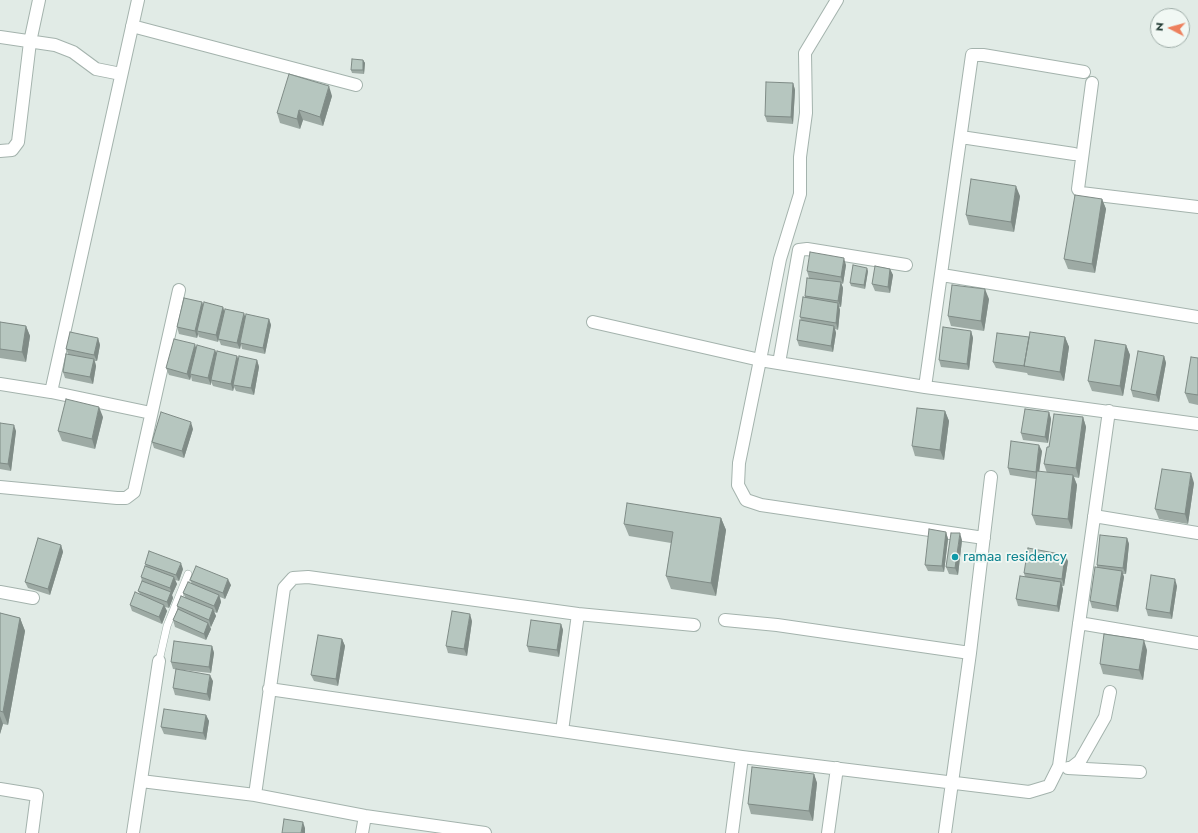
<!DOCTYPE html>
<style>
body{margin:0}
#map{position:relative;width:1198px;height:833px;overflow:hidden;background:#e1ebe6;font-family:Jost,sans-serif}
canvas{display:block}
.north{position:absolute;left:1150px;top:8px;width:40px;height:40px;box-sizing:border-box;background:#f1f8f4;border:1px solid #9eaca7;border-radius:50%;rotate:276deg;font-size:11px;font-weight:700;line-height:16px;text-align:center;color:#223b34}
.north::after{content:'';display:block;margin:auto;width:14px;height:18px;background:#ed805d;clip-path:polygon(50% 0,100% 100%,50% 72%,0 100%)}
</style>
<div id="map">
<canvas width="1198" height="833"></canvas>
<div class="north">N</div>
</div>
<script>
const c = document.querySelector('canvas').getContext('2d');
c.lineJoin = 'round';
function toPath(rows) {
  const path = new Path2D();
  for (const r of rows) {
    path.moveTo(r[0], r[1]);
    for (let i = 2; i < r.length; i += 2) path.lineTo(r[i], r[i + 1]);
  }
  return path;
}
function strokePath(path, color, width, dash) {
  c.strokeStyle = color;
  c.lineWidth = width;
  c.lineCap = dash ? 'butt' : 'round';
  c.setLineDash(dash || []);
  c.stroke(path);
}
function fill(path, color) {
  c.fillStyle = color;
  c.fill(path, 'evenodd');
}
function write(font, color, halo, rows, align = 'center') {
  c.font = font + ' Jost,sans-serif';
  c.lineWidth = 3.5;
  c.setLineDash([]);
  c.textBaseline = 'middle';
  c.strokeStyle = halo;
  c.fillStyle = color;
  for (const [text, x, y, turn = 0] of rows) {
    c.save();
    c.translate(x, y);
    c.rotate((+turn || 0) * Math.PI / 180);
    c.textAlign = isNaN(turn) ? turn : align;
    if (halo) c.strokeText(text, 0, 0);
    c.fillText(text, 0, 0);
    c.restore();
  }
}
const service = toPath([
 [159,661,167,626,188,574]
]);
const minor = toPath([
 [837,0,805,53,806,113,800,157,800,194,780,259,760,360,925,387,1198,424],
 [132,26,356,85],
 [0,37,55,45,73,52,96,69,121,74],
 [1092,83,1078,189,1081,193,1198,207],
 [961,137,1074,154],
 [0,151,12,150,18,142,30,42,39,0],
 [942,275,1198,317],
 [593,322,760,360,739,463,738,485,746,500,761,505,984,538],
 [779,363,799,250,807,249,906,265],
 [0,384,51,392,151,413],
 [925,387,972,55,983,55,1084,72],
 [51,392,138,0],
 [0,487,117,498,126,498,134,492,179,290],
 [1094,516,1198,533],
 [0,592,33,598],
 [725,620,777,625,970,653],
 [1079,623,1198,643],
 [269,689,742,757,1029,792,1049,786,1059,766,1109,411],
 [562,731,578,614],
 [1068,768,1140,772],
 [1071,768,1080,761,1105,717,1110,692],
 [141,781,255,795,365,816,485,833],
 [0,789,37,795,32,833],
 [255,795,284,588,293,578,308,577,578,614,694,625],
 [133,833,159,661],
 [362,833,365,816],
 [732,833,742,757],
 [828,833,837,768],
 [945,833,970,653,991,477]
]);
strokePath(service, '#a4b3ad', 8);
strokePath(minor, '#a4b3ad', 14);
strokePath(service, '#fff', 7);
strokePath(minor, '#fff', 12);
fill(toPath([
 [363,60,365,63,364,74,352,73,351,70],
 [793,83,795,90,793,124,767,122,765,116],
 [332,96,323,126,303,120,300,129,280,123,277,113],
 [1020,196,1014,232,969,225,966,215],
 [1102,199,1106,209,1095,273,1068,269,1064,259],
 [846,265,843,284,841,283,843,288,841,307,839,307,840,310,838,330,835,329,836,333,833,352,799,346,797,340,801,320,800,317,805,298,805,296,809,278,807,271],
 [890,269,893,275,890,293,875,291,872,284],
 [868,271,865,289,851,286,850,283],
 [989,299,984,331,951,326,948,316],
 [202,302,203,305,223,307,224,311,245,318,269,319,271,325,265,354,242,349,241,344,240,349,221,345,219,340,218,342,199,337,198,334,197,338,179,334,177,327],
 [0,322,26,326,30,336,26,362,0,358],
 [971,331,973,338,969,370,941,367,939,360],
 [1029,337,1065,337,1069,347,1064,381,1028,375,1027,373,996,368,993,362],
 [98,338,100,345,97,361,95,361,96,366,93,384,65,378,63,372,68,354,66,349],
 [1126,345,1130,355,1123,396,1092,391,1088,381],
 [196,348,216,353,237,356,238,359,257,360,259,367,254,395,236,391,234,387,233,391,213,386,211,382,211,385,192,381,191,376,190,380,169,375,166,368],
 [1164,356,1166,363,1159,402,1133,397,1131,390],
 [1198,358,1198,405,1189,403,1185,393],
 [945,411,949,421,944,460,915,456,912,446],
 [1049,412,1051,419,1048,443,1023,440,1021,433],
 [103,417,95,449,62,441,58,431],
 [1083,417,1086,427,1079,478,1074,477,1077,485,1072,529,1036,525,1032,515,1036,479,1010,475,1008,468,1042,451,1039,472,1047,473,1044,464,1049,447],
 [0,423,16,431,11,471,0,469],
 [193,429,184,458,154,448,152,442],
 [1194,483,1188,524,1159,519,1155,509],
 [721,518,726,530,716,596,671,589,666,576,671,543,629,536,624,524],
 [946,532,948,539,944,572,928,571,925,565],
 [1127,538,1129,544,1126,574,1123,574,1124,577,1118,612,1092,608,1090,601,1097,567,1097,565],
 [962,540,958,575,949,574,946,567],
 [61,545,63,552,50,595,28,588,25,582],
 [1068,561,1064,586,1062,586,1063,589,1059,612,1018,606,1016,599,1025,577,1024,573],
 [145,564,183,569,179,581,175,580,177,584,172,595,173,598,169,608,165,607,167,611,162,624,132,611,130,605,140,594,138,591,142,581,141,577,146,567],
 [190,580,231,585,225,599,220,597,221,602,217,613,214,612,216,616,211,627,210,626,211,629,206,640,175,627,173,620,178,610,177,606,185,597,183,593,192,584],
 [1177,586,1172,619,1148,616,1146,609],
 [0,613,20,618,25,631,8,725,3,724,0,734],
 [472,621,467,656,448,653,446,646],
 [561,624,563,630,559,657,529,652,527,646],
 [342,639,345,646,338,686,314,681,311,675],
 [212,646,214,653,211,673,173,669,171,662],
 [1147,650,1143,680,1103,674,1100,664],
 [213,681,210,701,175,695,173,688],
 [206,715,209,721,206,740,164,734,161,727],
 [814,774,817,783,813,821,751,814,748,804]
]), '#9daaa4');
fill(toPath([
 [363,60,365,63,364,74,363,70],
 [793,83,795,90,793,124,791,117],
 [329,86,332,96,323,126,320,117],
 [299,110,303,120,300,129,297,119],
 [1016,186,1020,196,1014,232,1011,222],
 [1102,199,1106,209,1095,273,1092,264],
 [844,258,846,265,843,284,841,277],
 [867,268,868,271,865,289,864,285],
 [890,269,893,275,890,293,888,287],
 [841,282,843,288,841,307,838,301],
 [985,289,989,299,984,331,981,321],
 [202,302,204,308,197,331,198,334,197,338,195,331],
 [838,303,840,310,838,330,836,323],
 [223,307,225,314,218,339,218,342,216,335],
 [244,313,246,319,240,343,241,344,240,349,237,343],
 [269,319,271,325,265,354,263,348],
 [26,326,30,336,26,362,22,352],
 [834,326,836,333,833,352,831,346],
 [971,331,973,338,969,370,967,364],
 [1065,337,1069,347,1064,381,1060,372],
 [98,338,100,345,97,361,94,355],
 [195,344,197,351,190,374,191,376,190,380,187,374],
 [1126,345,1130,355,1123,396,1120,386],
 [215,350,218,356,211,380,211,385,208,378],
 [237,356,239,362,233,385,234,387,233,391,231,384],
 [1164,356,1166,363,1159,402,1156,395],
 [94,359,96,366,93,384,90,377],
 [257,360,259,367,254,395,251,388],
 [99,407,103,417,95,449,92,439],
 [945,411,949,421,944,460,940,450],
 [1049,412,1051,419,1048,443,1045,437],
 [1083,417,1086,427,1079,478,1076,468],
 [191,422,193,429,184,458,182,451],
 [14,425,16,431,11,471,8,464],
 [1039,445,1042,451,1038,479,1036,472],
 [1191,473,1194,483,1188,524,1185,514],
 [1073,475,1077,485,1072,529,1068,519],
 [721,518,726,530,716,596,711,583],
 [946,532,948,539,944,572,942,566],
 [960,533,962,540,958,575,955,568],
 [1127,538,1129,544,1126,574,1123,568],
 [61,545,63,552,50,595,48,589],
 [1065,555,1068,561,1064,586,1062,579],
 [181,563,183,569,179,581,176,575],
 [1122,571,1124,577,1118,612,1116,606],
 [174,577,177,584,172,595,170,588],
 [228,579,231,585,225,599,223,593],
 [1175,579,1177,586,1172,619,1170,613],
 [1061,582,1063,589,1059,612,1057,606],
 [171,592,173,598,169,608,167,602],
 [219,595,221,602,217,613,214,606],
 [164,605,167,611,162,624,159,617],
 [213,609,216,616,211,627,209,620],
 [470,614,472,621,467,656,464,649],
 [20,618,25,631,8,725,3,712],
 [208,623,211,629,206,640,204,634],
 [561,624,563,630,559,657,557,650],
 [342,639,345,646,338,686,336,679],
 [1144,640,1147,650,1143,680,1139,670],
 [212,646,214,653,211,673,209,667],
 [210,675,213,681,210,701,207,694],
 [206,715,209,721,206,740,203,733],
 [0,716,3,724,0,734],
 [814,774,817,783,813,821,809,811],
 [303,822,305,828,305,833,301,833]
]), '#7f8b86');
const building = toPath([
 [352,59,363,60,363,70,351,70,352,59],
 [289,74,329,86,320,117,299,110,297,119,277,113,289,74],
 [766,82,793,83,791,117,765,116,766,82],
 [971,179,1016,186,1011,222,966,215,971,179],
 [1075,195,1102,199,1092,264,1064,259,1075,195],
 [810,252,844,258,841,277,807,271,810,252],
 [853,265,867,268,864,285,850,283,853,265],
 [875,266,890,269,888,287,872,284,875,266],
 [807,278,841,282,838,301,805,296,807,278],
 [952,285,985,289,981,321,948,316,952,285],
 [803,297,838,303,836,323,800,317,803,297],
 [184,298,202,302,195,331,177,327,184,298],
 [204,302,223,307,216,335,197,331,204,302],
 [225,309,244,313,237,343,218,339,225,309],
 [246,314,269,319,263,348,240,343,246,314],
 [800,320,834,326,831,346,797,340,800,320],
 [0,322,26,326,22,352,0,349,0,322],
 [943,327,971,331,967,364,939,360,943,327],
 [70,332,98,338,94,355,66,349,70,332],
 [1030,332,1065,337,1060,372,1024,366,1030,332],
 [997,333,1029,337,1024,366,1025,366,993,362,997,333],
 [174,339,195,344,187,374,166,368,174,339],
 [1095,340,1126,345,1120,386,1088,381,1095,340],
 [197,345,215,350,208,378,190,374,197,345],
 [217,351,237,356,231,384,211,380,217,351],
 [1138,351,1164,356,1156,395,1131,390,1138,351],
 [66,354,94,359,90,377,63,372,66,354],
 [239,356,257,360,251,388,233,385,239,356],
 [1191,357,1198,358,1198,395,1185,393,1191,357],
 [66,399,99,407,92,439,58,431,66,399],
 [917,408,945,411,940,450,912,446,917,408],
 [1025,409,1049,412,1045,437,1021,433,1025,409],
 [161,412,191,422,182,451,152,442,161,412],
 [1054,414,1083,417,1076,468,1044,464,1047,447,1049,447,1054,414],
 [0,423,14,425,8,464,0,463,0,423],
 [1011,441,1039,445,1036,472,1008,468,1011,441],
 [1162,469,1191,473,1185,514,1155,509,1162,469],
 [1037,471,1073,475,1068,519,1032,515,1037,471],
 [627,503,721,518,711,583,666,576,673,532,624,524,627,503],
 [929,529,946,532,942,566,925,565,929,529],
 [951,533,960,533,955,568,946,567,951,533],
 [1100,535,1127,538,1123,568,1097,565,1100,535],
 [38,538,61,545,48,589,25,582,38,538],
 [1028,548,1065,555,1062,579,1024,573,1028,548],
 [149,551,181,563,176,575,145,564,149,551],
 [145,566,174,577,170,588,141,577,145,566],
 [196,566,228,579,223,593,190,580,196,566],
 [1095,567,1122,571,1116,606,1090,601,1095,567],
 [1151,575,1175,579,1170,613,1146,609,1151,575],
 [1020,576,1061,582,1057,606,1016,599,1020,576],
 [142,581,171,592,167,602,138,591,142,581],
 [188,582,219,595,214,606,183,593,188,582],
 [135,592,164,605,159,617,130,605,135,592],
 [181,596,213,609,209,620,177,606,181,596],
 [178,609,208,623,204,634,173,620,178,609],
 [452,611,470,614,464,649,446,646,452,611],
 [0,613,20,618,3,712,0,711,0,613],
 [531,620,561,624,557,650,527,646,531,620],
 [1104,634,1144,640,1139,670,1100,664,1104,634],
 [318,635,342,639,336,679,311,675,318,635],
 [174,641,212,646,209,667,171,662,174,641],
 [176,669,210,675,207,694,173,688,176,669],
 [164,709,206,715,203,733,161,727,164,709],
 [752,767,814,774,809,811,748,804,752,767],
 [284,819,303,822,301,833,282,833,284,819]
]);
fill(building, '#b6c6bf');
strokePath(building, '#7f8b86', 1);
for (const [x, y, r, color] of [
 [955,557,4,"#0f9aa8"]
]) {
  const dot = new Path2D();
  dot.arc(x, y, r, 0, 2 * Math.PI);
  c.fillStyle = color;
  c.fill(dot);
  strokePath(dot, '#f1f8f4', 1.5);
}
write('15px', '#0d838f', '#f1f8f4', [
 ["ramaa residency",963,557]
], 'left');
</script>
